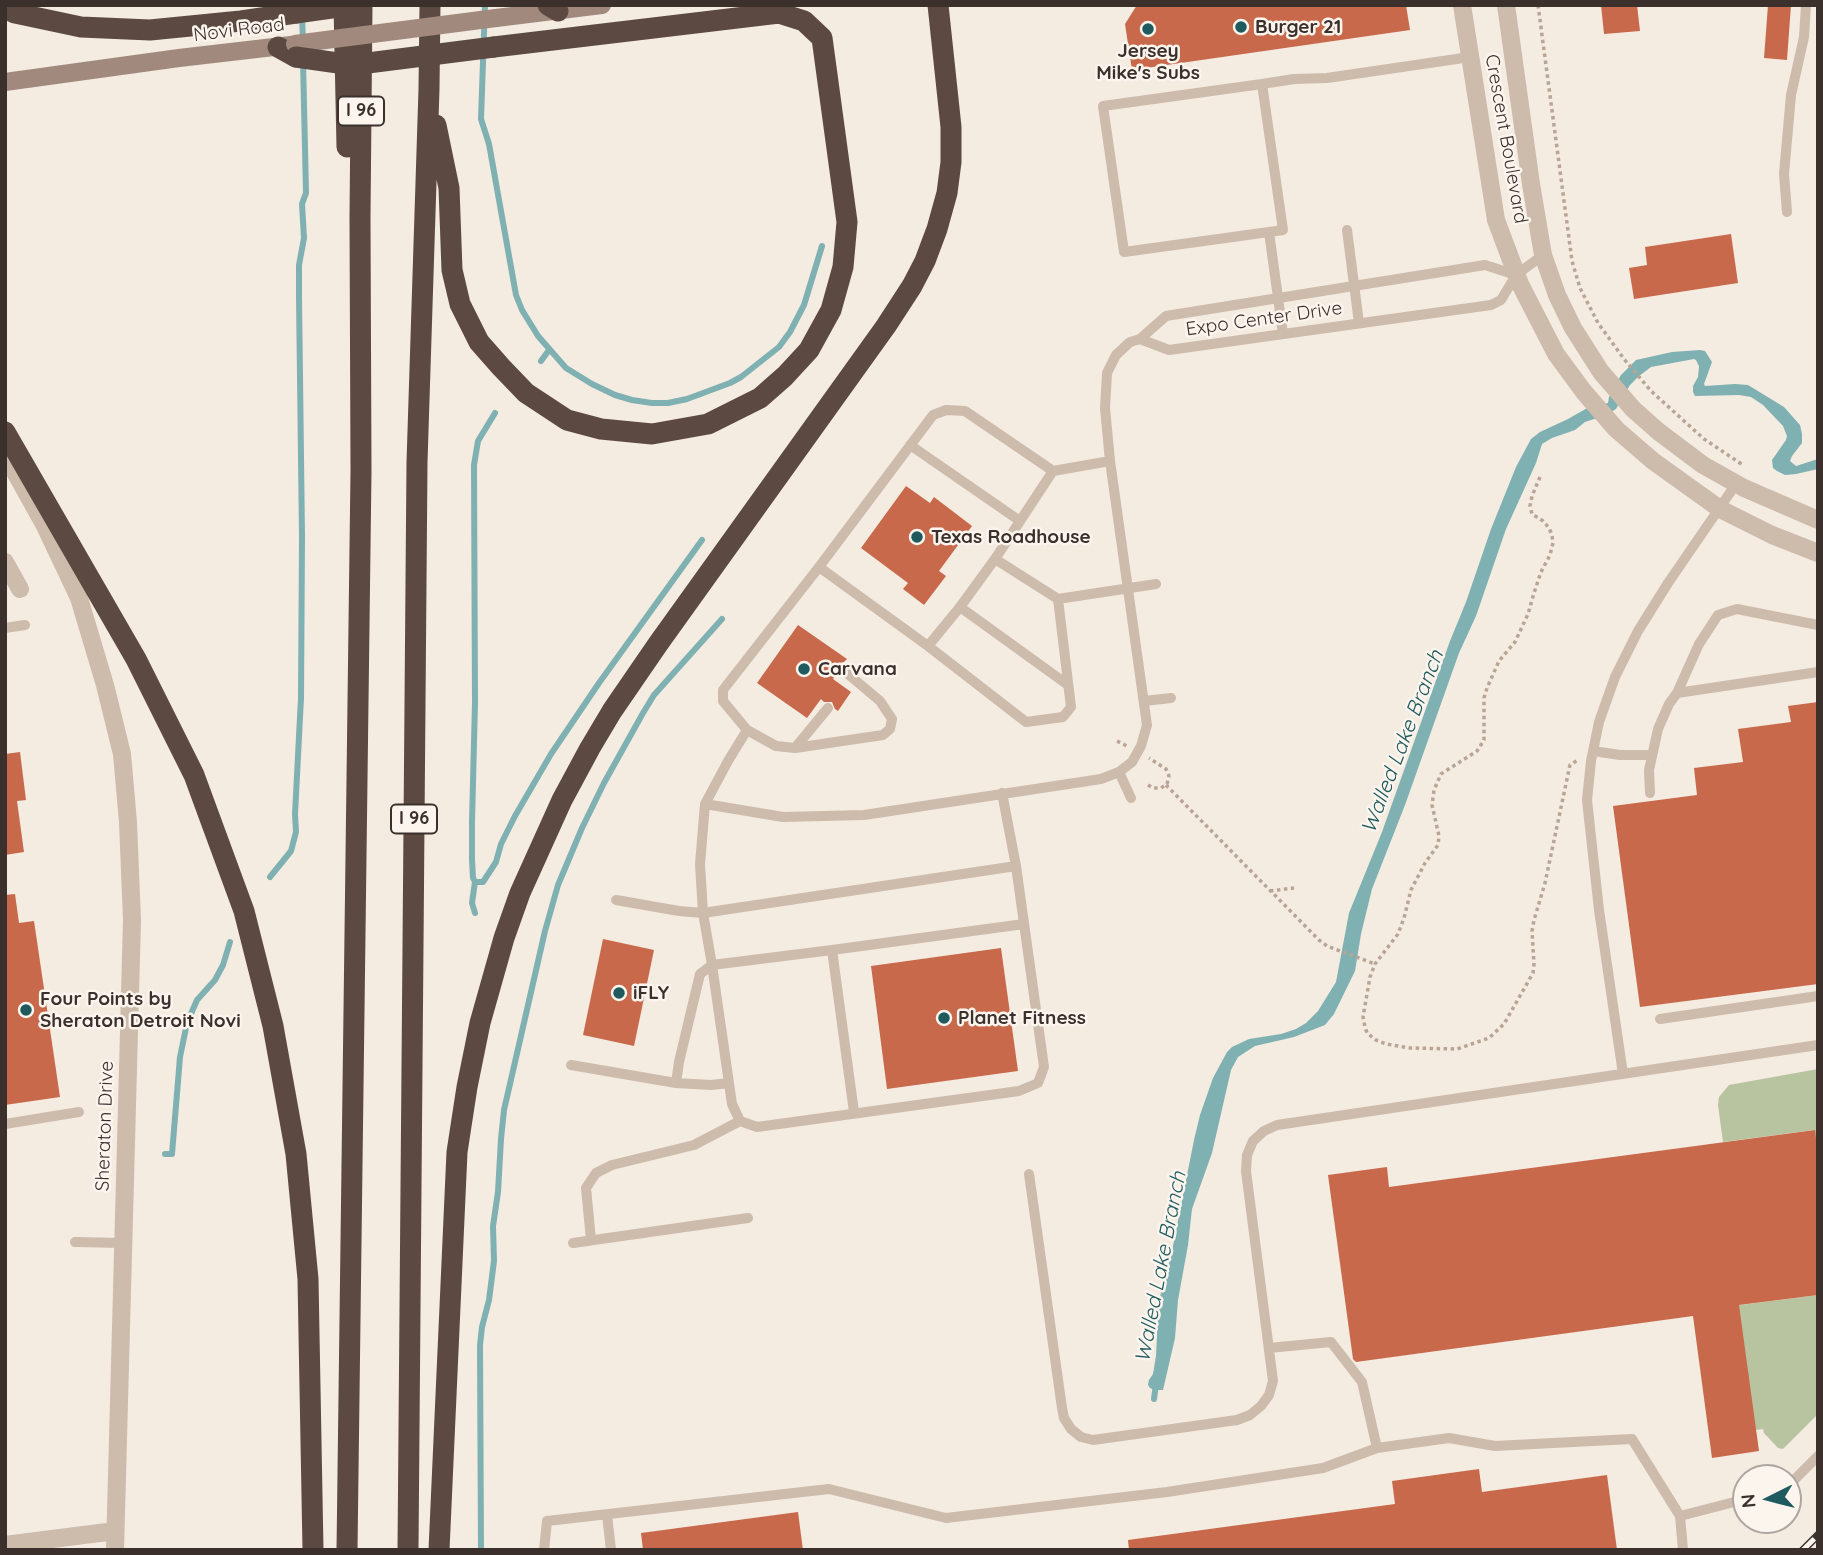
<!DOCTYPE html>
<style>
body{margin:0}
#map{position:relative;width:1823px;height:1555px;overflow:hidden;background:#f4ebe1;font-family:Quicksand,sans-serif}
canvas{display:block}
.frame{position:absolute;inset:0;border:7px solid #3b302b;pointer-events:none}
.north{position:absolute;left:1732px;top:1464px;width:70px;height:70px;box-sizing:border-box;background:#fbf5ee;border:2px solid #aea6a0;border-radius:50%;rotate:264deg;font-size:19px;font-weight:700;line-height:28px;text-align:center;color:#3b302b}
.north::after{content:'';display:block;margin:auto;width:24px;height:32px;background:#1f5a5e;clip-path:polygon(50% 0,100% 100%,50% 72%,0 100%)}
</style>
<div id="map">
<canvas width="1823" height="1555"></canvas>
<div class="frame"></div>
<div class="north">N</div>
</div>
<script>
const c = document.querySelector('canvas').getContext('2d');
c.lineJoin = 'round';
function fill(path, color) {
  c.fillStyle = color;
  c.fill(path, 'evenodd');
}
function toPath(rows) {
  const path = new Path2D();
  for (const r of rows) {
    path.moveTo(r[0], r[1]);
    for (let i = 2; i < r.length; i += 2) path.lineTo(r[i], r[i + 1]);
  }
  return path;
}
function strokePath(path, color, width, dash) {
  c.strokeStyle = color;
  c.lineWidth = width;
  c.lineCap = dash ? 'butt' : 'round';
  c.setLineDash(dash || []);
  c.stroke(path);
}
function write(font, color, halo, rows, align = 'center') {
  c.font = font + ' Quicksand,sans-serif';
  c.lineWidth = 5;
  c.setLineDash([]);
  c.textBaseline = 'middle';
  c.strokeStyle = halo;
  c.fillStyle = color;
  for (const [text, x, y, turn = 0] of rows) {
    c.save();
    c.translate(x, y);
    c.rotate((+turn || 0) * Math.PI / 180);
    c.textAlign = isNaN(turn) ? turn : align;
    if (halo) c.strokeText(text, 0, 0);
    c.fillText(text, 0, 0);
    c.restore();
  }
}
fill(toPath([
 [1818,1069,1818,1154,1814,1130,1723,1142,1718,1105,1719,1097,1729,1085],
 [1818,1295,1818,1414,1783,1449,1778,1448,1764,1433,1763,1429,1756,1430,1702,1310]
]), '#b8c4a0');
fill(toPath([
 [1700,350,1705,351,1712,362,1704,384,1705,386,1735,384,1748,385,1784,407,1800,425,1802,434,1802,443,1792,456,1790,461,1796,466,1818,459,1818,469,1796,474,1785,475,1777,471,1773,468,1772,460,1786,440,1787,436,1783,426,1763,405,1751,397,1739,395,1695,396,1693,392,1693,386,1698,377,1699,366,1696,360,1694,359,1651,367,1639,376,1630,385,1616,409,1606,415,1585,422,1575,430,1552,438,1542,444,1536,463,1506,529,1476,616,1459,653,1405,805,1372,889,1361,934,1355,971,1334,1014,1325,1025,1294,1037,1255,1046,1238,1057,1231,1070,1212,1153,1192,1209,1188,1245,1178,1300,1175,1338,1163,1390,1155,1390,1150,1388,1148,1385,1149,1380,1153,1374,1156,1356,1158,1314,1161,1292,1171,1256,1194,1140,1200,1115,1213,1078,1227,1052,1232,1047,1249,1039,1281,1034,1296,1029,1306,1023,1318,1011,1336,982,1349,913,1382,832,1450,641,1466,602,1491,529,1516,467,1531,439,1540,432,1568,419,1589,407,1608,403,1609,397,1621,375,1636,360,1672,352]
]), '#7fb0b2');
strokePath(toPath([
 [485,5,481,119,489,144,516,295,522,310,538,336,566,368,592,384,615,395,632,400,652,403,668,403,687,399,730,383,741,377,779,347,790,332,804,305,822,246],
 [302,15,303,42],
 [541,361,549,350],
 [270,877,291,851,296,832,295,814,301,698,302,537,299,297,299,265,304,238,302,204,306,193,303,60],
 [475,882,483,882,496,862,501,844,515,816,551,754,599,683,702,540],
 [475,913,472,903,475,882,473,878,472,859,472,822,475,703,474,465,478,441,495,413],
 [165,1154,172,1154,180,1057,187,1023,197,1000,215,980,223,965,230,942],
 [1154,1399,1156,1384],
 [481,1550,480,1345,482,1327,489,1300,494,1261,493,1226,498,1192,501,1139,504,1110,545,931,558,885,582,828,604,783,643,713,654,695,722,619]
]), '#7fb0b2', 6);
fill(toPath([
 [1137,5,1406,5,1410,30,1132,70,1125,24],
 [1601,5,1637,5,1640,31,1604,34],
 [1768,5,1791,5,1787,60,1764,58],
 [1731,234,1738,283,1634,299,1629,268,1647,265,1645,247],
 [906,486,930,503,934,497,972,526,939,571,946,576,924,605,903,589,908,583,861,548],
 [798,625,847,659,844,662,837,664,835,668,836,674,833,679,851,692,838,711,835,709,832,702,824,702,821,699,807,718,757,683],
 [1818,702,1818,984,1640,1007,1613,806,1697,795,1694,768,1743,762,1738,729,1791,722,1788,706],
 [20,752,26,800,17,801,24,852,5,855,5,754],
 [15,894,19,923,34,921,60,1097,5,1105,5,895],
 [603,939,654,950,634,1046,583,1035],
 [1001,948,1018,1071,887,1089,871,966],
 [1815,1130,1818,1154,1818,1295,1739,1305,1759,1451,1712,1458,1693,1316,1356,1362,1353,1359,1328,1175,1387,1167,1389,1187],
 [1479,1469,1482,1492,1607,1475,1617,1550,1129,1550,1128,1540,1395,1504,1392,1481],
 [798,1512,803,1550,643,1550,641,1533]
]), '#c8694b');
strokePath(toPath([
 [1538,5,1572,261,1580,288,1598,323,1624,359,1651,391,1704,439,1743,465],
 [1540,477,1532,496,1530,506,1532,514,1543,521,1549,528,1552,535,1553,543,1550,555,1541,572,1534,593,1528,614,1515,642,1499,661,1487,688,1484,698,1484,740,1477,751,1441,774,1434,790,1432,805,1439,836,1438,845,1425,863,1411,890,1404,918,1398,934,1375,964,1370,977,1363,1017,1365,1027,1367,1033,1376,1040,1386,1044,1410,1048,1457,1049,1489,1038,1504,1024,1533,973,1534,964,1532,931,1534,920,1545,883,1570,765,1578,760],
 [1117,741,1127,746],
 [1148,785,1153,788,1161,788,1167,784,1169,776,1166,769,1149,758],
 [1166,785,1319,940,1327,946,1375,964],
 [1270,891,1294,888]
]), '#b9a596', 3.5, [3.5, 3.5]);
strokePath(toPath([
 [1262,84,1294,79,1327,78,1470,57],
 [1787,212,1784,174,1791,95,1804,37,1806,5],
 [1347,230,1359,323],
 [1269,232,1124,252,1103,106,1262,84,1283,230,1269,232,1283,334],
 [1140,339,1169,350,1491,305,1501,300,1516,275,1543,255],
 [910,445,1020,521],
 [995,559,1053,471],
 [819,567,928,646,1026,722,1063,717,1071,707,1058,599],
 [960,607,1068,685],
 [1818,625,1737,609,1718,615,1699,644,1677,693,1818,672],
 [5,628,25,625],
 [928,646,960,607,995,559,1058,599,1156,584],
 [1144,701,1171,698],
 [747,730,776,746,795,748,883,735,890,729,892,719,880,701,842,669],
 [795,748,828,708],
 [1593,751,1620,755,1652,755],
 [1119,772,1131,798],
 [1002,793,1016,866,1044,1067,1038,1083,1019,1091,757,1127,740,1121,732,1104,712,965,703,913,700,864,705,804,728,761,747,730,723,701,723,690,819,567,933,415,946,410,965,411,1053,471,1110,461],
 [1650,793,1649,770,1658,729,1669,704,1677,693],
 [705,804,783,817,864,815,1101,779,1119,772,1132,762,1141,746,1147,725,1110,461,1105,408,1107,373,1116,355,1130,342,1140,339,1166,316,1485,265,1516,275],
 [616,900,679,911,703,913,1016,866],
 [1660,1019,1818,996],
 [571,1065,676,1083,711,1085,729,1083],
 [1623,1074,1599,910,1587,800,1591,761,1599,722,1615,677,1638,631,1668,583,1736,484],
 [676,1083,679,1062,700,974,712,965,832,950],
 [854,1112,832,950,1024,924],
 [5,1124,79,1112],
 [1029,1174,1062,1408,1064,1418,1071,1429,1081,1437,1093,1440,1237,1420,1250,1415,1261,1406,1269,1395,1273,1381,1246,1171,1247,1155,1253,1141,1264,1131,1277,1125,1818,1045],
 [591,1240,586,1188,596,1173,612,1165,694,1145,740,1121],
 [75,1242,123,1243],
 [573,1243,748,1218],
 [1269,1348,1331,1342,1362,1382,1377,1448],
 [1788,1486,1818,1456],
 [607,1515,611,1550],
 [544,1550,547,1521,829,1489,946,1518,1167,1492,1323,1468,1377,1448,1449,1438,1495,1446,1632,1439,1680,1516],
 [1683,1550,1680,1516,1746,1499]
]), '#cdbbac', 10);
strokePath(toPath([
 [1462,5,1496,220,1520,284,1556,354,1584,392,1616,429,1653,461,1720,509,1772,535,1818,553],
 [1506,5,1531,184,1543,255,1557,295,1573,328,1601,372,1633,409,1659,432,1703,465,1744,488,1818,520],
 [5,454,45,526,79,598,105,685,122,754,128,822,132,920,115,1550],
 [5,562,20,589],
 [5,1545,115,1531]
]), '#cdbbac', 18);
strokePath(toPath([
 [496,18,602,5],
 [5,82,179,58,291,45]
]), '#a18a7d', 18);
strokePath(toPath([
 [344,5,347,147],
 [548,5,558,11],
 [5,8,15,13,81,27,150,30,241,21,296,13],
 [278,47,296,57],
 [436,125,449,188,452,270,460,304,479,342,501,367,526,393,567,420,601,429,652,434,708,424,760,398,785,376,809,350,831,310,843,267,847,222,822,38,804,21,779,13,494,47],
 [5,432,136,659,194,775,244,911,273,1026,296,1154,308,1279,313,1550],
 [347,1550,361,471,360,217,362,5],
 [408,1550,417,462,429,89,430,5],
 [439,1550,457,1152,467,1087,480,1023,504,938,520,893,562,800,590,748,612,711,658,644,886,326,912,286,925,261,937,229,947,193,951,162,951,127,938,5]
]), '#5c4a42', 21);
const rail = toPath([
 [1803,1550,1818,1535]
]);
strokePath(rail, '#3b302b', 8);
strokePath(rail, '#fbf5ee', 5, [16]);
strokePath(toPath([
 [295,44,496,18]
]), '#a18a7d', 18);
strokePath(toPath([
 [296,13,353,5],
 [296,57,352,65,494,47]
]), '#5c4a42', 21);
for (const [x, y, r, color] of [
 [1241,27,7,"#1f5a5e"],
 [1148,29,7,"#1f5a5e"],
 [917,537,7,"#1f5a5e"],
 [804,669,7,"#1f5a5e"],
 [619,993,7,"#1f5a5e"],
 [26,1010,7,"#1f5a5e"],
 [944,1018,7,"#1f5a5e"]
]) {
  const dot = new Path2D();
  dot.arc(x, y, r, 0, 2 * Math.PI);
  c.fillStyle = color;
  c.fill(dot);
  strokePath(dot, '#fbf5ee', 2.5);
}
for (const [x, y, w] of [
 [361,111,46],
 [414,819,46]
]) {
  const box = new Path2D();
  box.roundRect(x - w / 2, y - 14.5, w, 29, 5);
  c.fillStyle = '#fbf5ee';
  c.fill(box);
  strokePath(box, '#3b302b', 2);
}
write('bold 18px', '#3b302b', null, [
 ["I 96",361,111],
 ["I 96",414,819]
]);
write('bold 19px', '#3b302b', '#fbf5ee', [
 ["Burger 21",1255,27],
 ["Jersey",1148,51,"center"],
 ["Mike's Subs",1148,73,"center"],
 ["Texas Roadhouse",931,537],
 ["Carvana",818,669],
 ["iFLY",633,993],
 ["Four Points by",40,999],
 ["Sheraton Detroit Novi",40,1021],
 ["Planet Fitness",958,1018]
], 'left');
write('19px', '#3b302b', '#fbf5ee', [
 ["Novi Road",239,30,-7],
 ["Crescent Boulevard",1506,139,80],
 ["Expo Center Drive",1264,319,-8],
 ["Sheraton Drive",105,1126,-88]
]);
write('italic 21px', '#1f5a5e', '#fbf5ee', [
 ["Walled Lake Branch",1403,742,-69],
 ["Walled Lake Branch",1161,1267,-79]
]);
</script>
